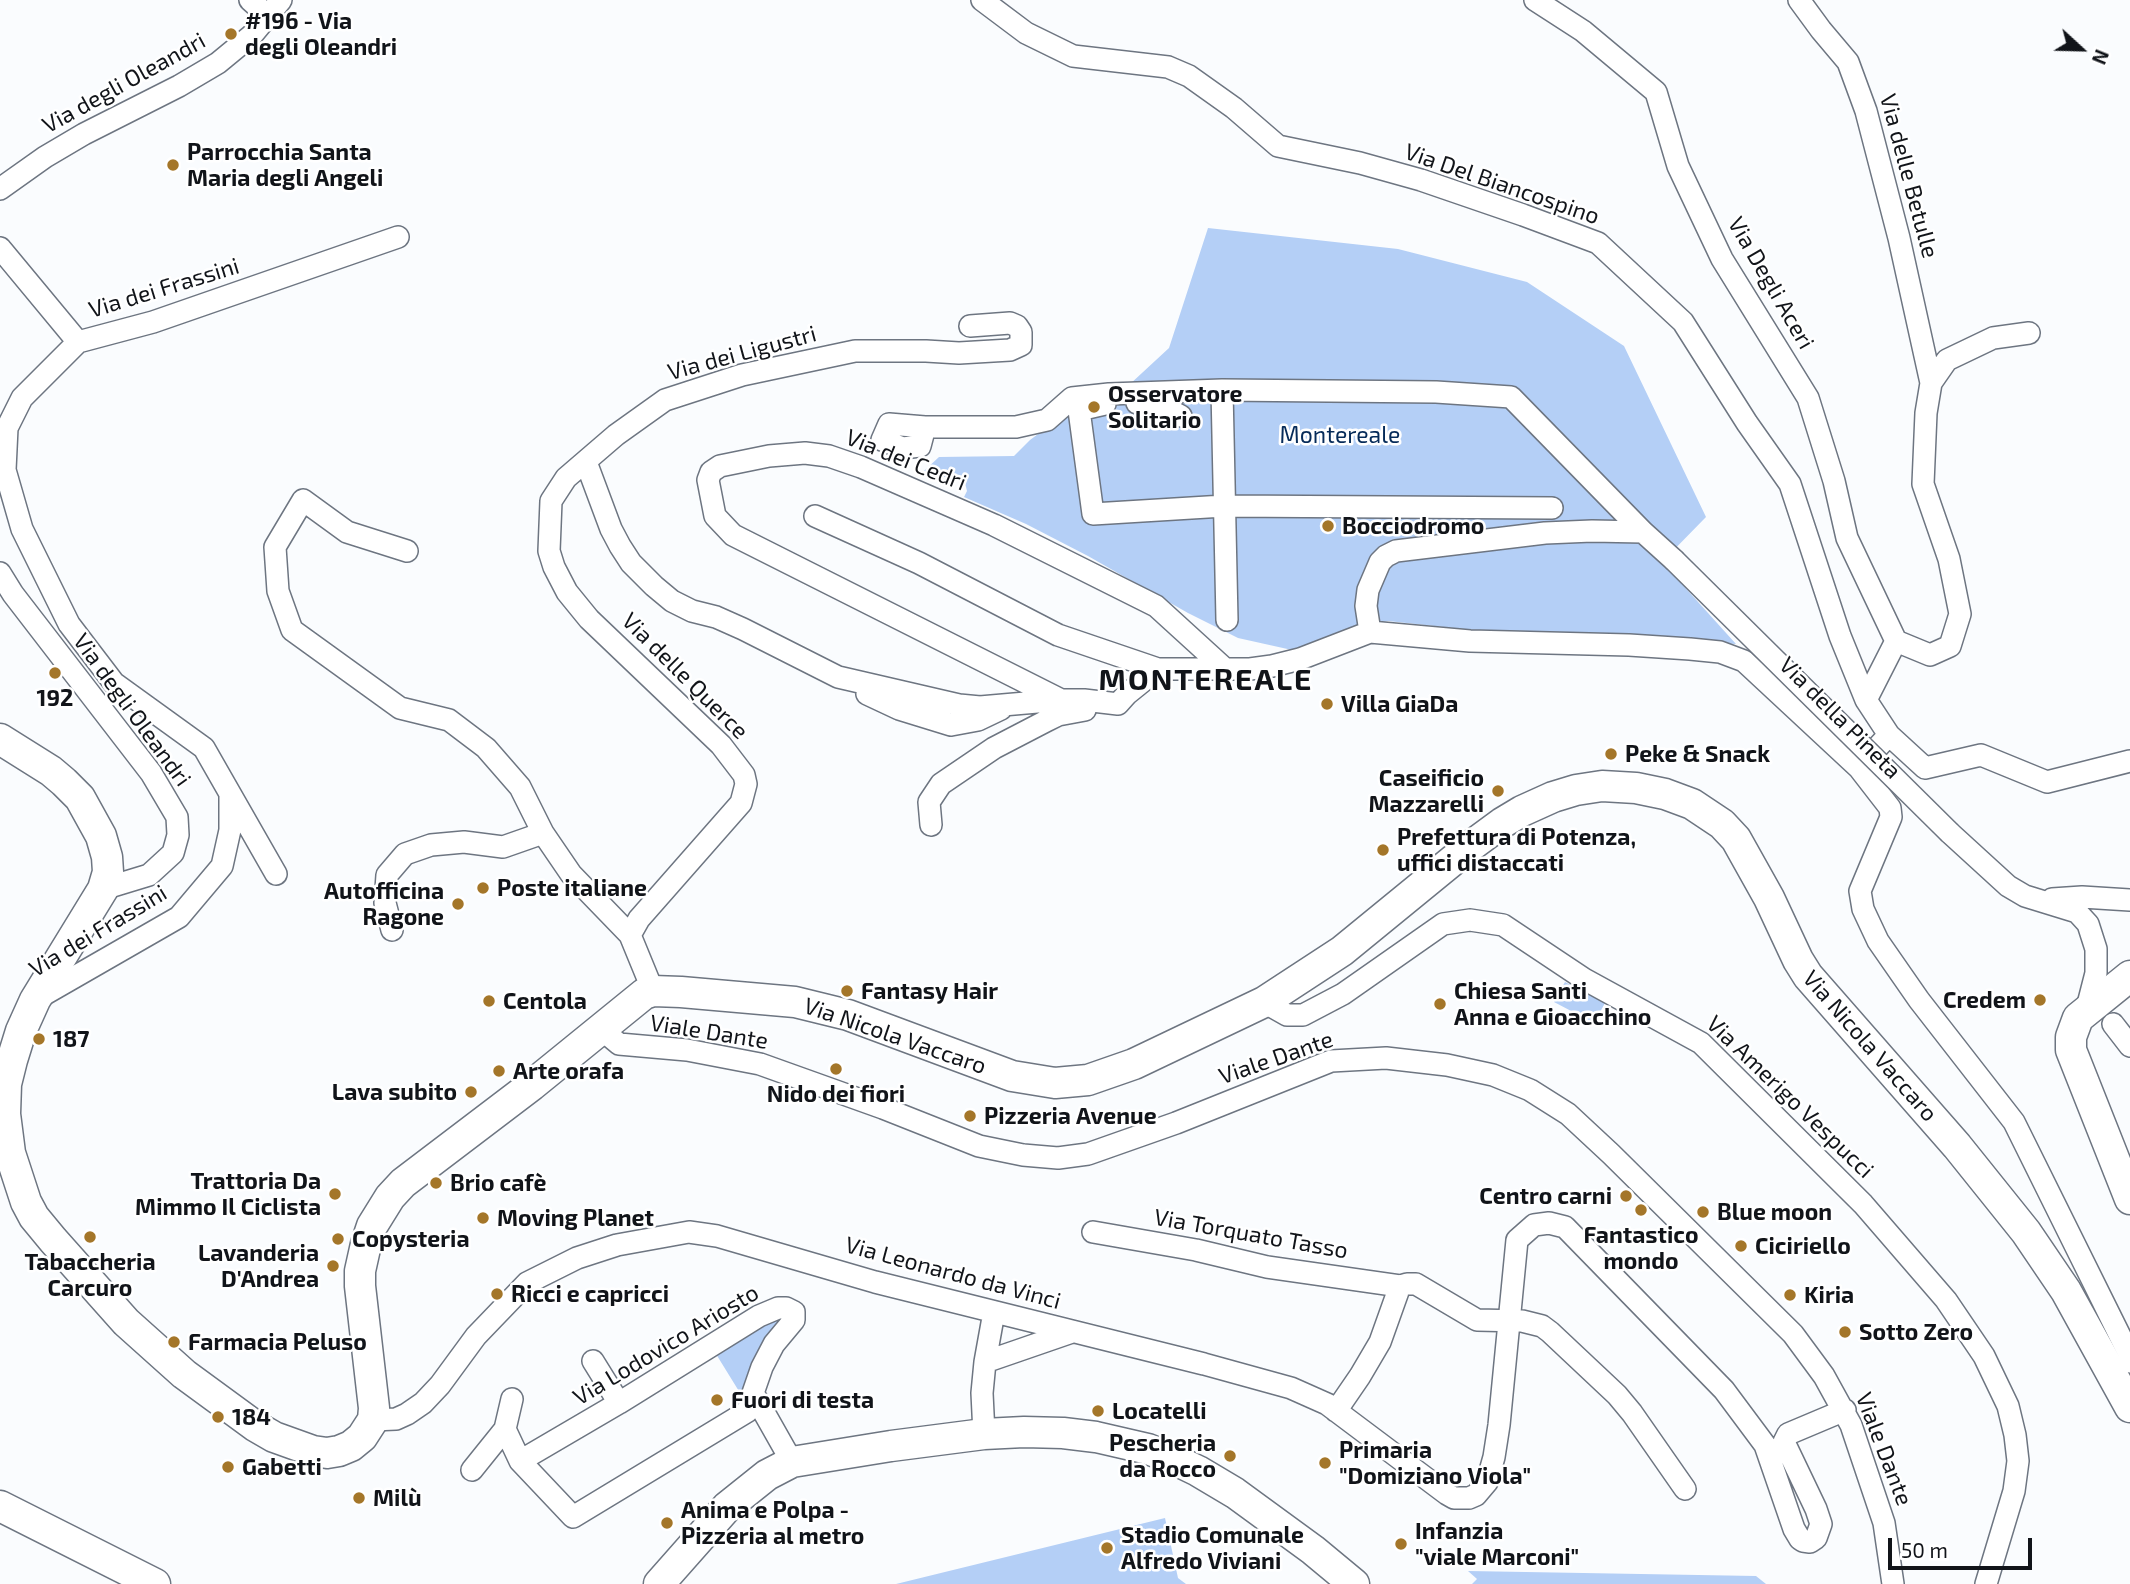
<!DOCTYPE html>
<meta charset="utf-8">
<style>
body{margin:0}
#map{position:relative;width:2130px;height:1584px;overflow:hidden;background:#fafcfe;font-family:"Exo 2",sans-serif}
canvas{display:block}
.north{position:absolute;left:2046px;top:14px;width:70px;height:70px;-webkit-text-stroke:5px #fff;paint-order:stroke;rotate:112deg;font-size:19px;font-weight:700;line-height:28px;text-align:center;color:#111419}
.north::after{content:'';display:block;margin:auto;width:24px;height:32px;background:#111419;clip-path:polygon(50% 0,100% 100%,50% 72%,0 100%)}
.scale{position:absolute;left:1888px;top:1538px;width:144px;height:32px;box-sizing:border-box;border:4px solid #111419;border-top:0;padding-left:9px;font-size:21px;line-height:24px;white-space:nowrap;color:#111419;-webkit-text-stroke:5px #fff;paint-order:stroke}
</style>
<div id="map">
<canvas width="2130" height="1584"></canvas>
<div class="north">N</div>
<div class="scale">50 m</div>
</div>
<script>
const c = document.querySelector('canvas').getContext('2d');
c.lineJoin = 'round';
function fill(path, color) {
  c.fillStyle = color;
  c.fill(path, 'evenodd');
}
function toPath(rows) {
  const path = new Path2D();
  for (const r of rows) {
    path.moveTo(r[0], r[1]);
    for (let i = 2; i < r.length; i += 2) path.lineTo(r[i], r[i + 1]);
  }
  return path;
}
function strokePath(path, color, width, dash) {
  c.strokeStyle = color;
  c.lineWidth = width;
  c.lineCap = dash ? 'butt' : 'round';
  c.setLineDash(dash || []);
  c.stroke(path);
}
function write(font, color, halo, rows, align = 'center') {
  c.font = font + ' "Exo 2",sans-serif';
  c.lineWidth = 5;
  c.setLineDash([]);
  c.textBaseline = 'middle';
  c.strokeStyle = halo;
  c.fillStyle = color;
  for (const [text, x, y, turn = 0] of rows) {
    c.save();
    c.translate(x, y);
    c.rotate((+turn || 0) * Math.PI / 180);
    c.textAlign = isNaN(turn) ? turn : align;
    if (halo) c.strokeText(text, 0, 0);
    c.fillText(text, 0, 0);
    c.restore();
  }
}
fill(toPath([
 [1208,228,1398,249,1527,282,1624,346,1706,517,1662,562,1736,644,1481,631,1388,621,1346,632,1323,642,1292,650,1238,638,1188,613,1088,556,1026,524,964,497,967,491,965,483,924,471,939,457,1014,456,1030,440,1076,406,1129,385,1169,348],
 [1565,982,1605,1003,1594,1023,1554,1002],
 [779,1317,784,1318,745,1401,716,1354,758,1326],
 [1165,1518,1178,1578,1186,1584,896,1584],
 [1468,1571,1756,1576,1766,1584,1472,1584,1477,1579]
]), '#b4cff6');
const street = toPath([
 [250,0,268,16],
 [982,0,1026,33,1073,56,1168,67,1189,76,1234,108,1278,146,1360,163,1421,180,1523,215,1598,243,1683,322,1747,423,1790,484,1840,636,1866,700],
 [1535,0,1583,31,1656,92,1678,166,1722,259,1808,398,1834,481,1847,538,1896,641],
 [1799,0,1821,30,1848,62,1866,111,1899,238,1931,383],
 [0,189,45,157,84,134,179,86,218,63,252,35,281,0],
 [0,248,78,342],
 [1222,390,1227,620],
 [1137,403,1162,406,1181,416],
 [1105,404,1079,410,1093,514,1224,506,1552,508],
 [925,427,920,446,903,448,882,440,889,424,925,427,1016,427,1047,420,1072,398,1109,394,1222,390,1436,392,1511,397,1643,532],
 [586,462,611,529,620,546,631,563,654,586,672,601,692,611,716,617,743,629,838,677,959,705,980,707,1060,700,1084,700,1118,704,1127,694,1158,669,1250,669,1272,666,1300,659,1370,632,1470,641,1629,645,1690,649,1720,652,1744,661,1859,768,1890,808,1891,817,1860,891,1863,909,1878,941,1919,1000,2014,1122,2129,1354,2130,1362],
 [815,516,919,563,1058,635,1158,669],
 [407,551,347,532,303,500,275,547,278,591,292,630,400,708,449,720,486,748,520,787,543,833,571,874,630,935],
 [0,573,13,594,151,773,177,817,178,835,173,853,149,875,103,889],
 [1370,632,1366,606,1368,590,1380,562,1386,556,1396,551,1545,533,1592,531,1643,532,1674,560],
 [1896,641,1930,655,1950,646,1960,614,1949,559,1923,484,1926,413,1931,383,1947,360,1993,338,2029,333],
 [867,694,899,709,951,725,978,720,1001,709],
 [1059,699,733,535,715,516,708,480,711,472,720,466,769,456,805,453,829,456,861,467,994,525,1156,606,1224,668],
 [1889,735,1866,700,1896,641],
 [1860,766,1889,735,1925,768,1981,755,2047,782,2130,761],
 [931,825,929,802,941,784,994,748,1046,721,1058,715,1085,710],
 [1950,833,2008,886,2025,896,2077,912,2088,924,2096,949,2096,973,2086,1012],
 [276,874,204,748,114,683,69,624,22,529,5,470,7,428,22,398,78,342,153,322,398,237],
 [2052,899,2082,897,2130,900],
 [392,930,385,903,387,875,405,854,431,845,464,842,503,847,543,833],
 [653,991,630,935,639,919,741,803,746,784,744,775,721,745,589,619,567,592,554,567,549,551,551,501,566,478,616,435,665,400,742,375,855,351,926,351,959,353,1010,350,1021,345,1021,332,1017,326,1010,323,970,326],
 [38,998,179,917,222,866,230,830,230,796],
 [1264,1002,1287,1015,1303,1015,1343,994,1443,924,1470,920,1503,925,1584,979,1701,1043,1863,1204,1946,1300,1984,1356,2008,1406,2015,1435,2018,1461,2014,1491,1986,1584],
 [2113,1024,2130,1046],
 [601,1029,619,1044,687,1050,760,1064,883,1108,979,1146,1023,1155,1058,1158,1088,1154,1176,1123,1331,1061,1386,1058,1447,1065,1493,1075,1530,1090,1568,1114,1611,1154,1793,1334,1824,1376,1851,1425,1884,1523,1893,1584],
 [1093,1232,1196,1250,1267,1267,1400,1286],
 [994,1312,985,1362,1072,1332],
 [593,1361,619,1403],
 [1336,1411,1360,1376,1380,1342,1400,1286,1407,1284,1416,1284,1477,1320,1522,1321,1542,1326,1550,1332,1617,1395,1632,1413,1685,1489],
 [373,1420,396,1419,407,1414,423,1403,440,1385,476,1336,527,1283,577,1258,617,1245,689,1232,717,1236,875,1282,1204,1364,1291,1388,1327,1404,1447,1494,1454,1498,1469,1498,1476,1495,1487,1482,1494,1457,1499,1425,1517,1240,1534,1225,1549,1223,1565,1227,1724,1390,1765,1445,1794,1529,1800,1539,1803,1541,1810,1542,1816,1538,1821,1524,1816,1509,1784,1442,1788,1434,1845,1410],
 [505,1429,512,1399],
 [984,1434,982,1393,985,1362],
 [520,1461,619,1403,759,1316,778,1308,786,1308,794,1312,794,1320,774,1344,762,1367,753,1393,792,1462],
 [472,1470,505,1429,520,1461,573,1517,748,1411,753,1393]
]);
const secondary = toPath([
 [0,739,51,771,64,782,80,798,101,836,107,857,108,872,103,889,35,1000,21,1031,12,1060,6,1084,5,1114,10,1153,26,1202,34,1217,53,1240,126,1322,184,1374,255,1426,274,1437,313,1451,327,1453,339,1451,351,1446,362,1437,373,1420,374,1408,360,1286,360,1271,366,1244,372,1226,390,1197,403,1183,532,1085,644,994,653,991,681,992,795,1002,848,1015,1012,1076,1055,1083,1088,1080,1134,1064,1264,1002,1342,951,1468,848,1502,823,1522,811,1553,797,1576,790,1602,786,1636,788,1665,794,1692,804,1722,824,1736,839,1769,898,1798,960,1808,976,1957,1146,2026,1232,2066,1291,2130,1407],
 [2130,976,2078,1018,2071,1037,2071,1050,2130,1199],
 [0,1506,155,1584],
 [659,1584,727,1507,767,1475,792,1462,891,1446,984,1434,1024,1432,1063,1433,1096,1437,1148,1449,1171,1458,1198,1471,1235,1493,1313,1550,1354,1584]
]);
strokePath(street, '#6d7581', 24);
strokePath(secondary, '#6d7581', 33);
strokePath(street, '#fff', 21);
strokePath(secondary, '#fff', 30);
const streetBridge = toPath([
 [1674,560,1950,833]
]);
strokePath(streetBridge, '#6d7581', 24, []);
strokePath(streetBridge, '#fff', 21);
for (const [x, y, r, color] of [
 [231,34,7,"#a47629"],
 [173,165,7,"#a47629"],
 [1094,407,7,"#a47629"],
 [1328,526,7,"#a47629"],
 [55,673,7,"#a47629"],
 [1327,704,7,"#a47629"],
 [1611,754,7,"#a47629"],
 [1498,791,7,"#a47629"],
 [1383,850,7,"#a47629"],
 [483,888,7,"#a47629"],
 [458,904,7,"#a47629"],
 [847,991,7,"#a47629"],
 [2040,1000,7,"#a47629"],
 [489,1001,7,"#a47629"],
 [1440,1004,7,"#a47629"],
 [39,1039,7,"#a47629"],
 [836,1069,7,"#a47629"],
 [499,1071,7,"#a47629"],
 [471,1092,7,"#a47629"],
 [970,1116,7,"#a47629"],
 [436,1183,7,"#a47629"],
 [335,1194,7,"#a47629"],
 [1626,1196,7,"#a47629"],
 [1641,1210,7,"#a47629"],
 [1703,1212,7,"#a47629"],
 [483,1218,7,"#a47629"],
 [90,1237,7,"#a47629"],
 [338,1239,7,"#a47629"],
 [1741,1246,7,"#a47629"],
 [333,1266,7,"#a47629"],
 [497,1294,7,"#a47629"],
 [1790,1295,7,"#a47629"],
 [1845,1332,7,"#a47629"],
 [174,1342,7,"#a47629"],
 [717,1400,7,"#a47629"],
 [1098,1411,7,"#a47629"],
 [218,1417,7,"#a47629"],
 [1230,1456,7,"#a47629"],
 [1325,1463,7,"#a47629"],
 [228,1467,7,"#a47629"],
 [359,1498,7,"#a47629"],
 [667,1523,7,"#a47629"],
 [1401,1544,7,"#a47629"],
 [1107,1548,7,"#a47629"]
]) {
  const dot = new Path2D();
  dot.arc(x, y, r, 0, 2 * Math.PI);
  c.fillStyle = color;
  c.fill(dot);
  strokePath(dot, '#fff', 2.5);
}
write('bold 23px', '#111419', '#fff', [
 ["#196 - Via",245,21],
 ["degli Oleandri",245,47],
 ["Parrocchia Santa",187,152],
 ["Maria degli Angeli",187,178],
 ["Osservatore",1108,394],
 ["Solitario",1108,420],
 ["Bocciodromo",1342,526],
 ["192",55,698,"center"],
 ["Villa GiaDa",1341,704],
 ["Peke & Snack",1625,754],
 ["Caseificio",1484,778,"right"],
 ["Mazzarelli",1484,804,"right"],
 ["Prefettura di Potenza,",1397,837],
 ["uffici distaccati",1397,863],
 ["Poste italiane",497,888],
 ["Autofficina",444,891,"right"],
 ["Ragone",444,917,"right"],
 ["Fantasy Hair",861,991],
 ["Chiesa Santi",1454,991],
 ["Anna e Gioacchino",1454,1017],
 ["Credem",2026,1000,"right"],
 ["Centola",503,1001],
 ["187",53,1039],
 ["Arte orafa",513,1071],
 ["Lava subito",457,1092,"right"],
 ["Nido dei fiori",836,1094,"center"],
 ["Pizzeria Avenue",984,1116],
 ["Trattoria Da",321,1181,"right"],
 ["Mimmo Il Ciclista",321,1207,"right"],
 ["Brio cafè",450,1183],
 ["Centro carni",1612,1196,"right"],
 ["Blue moon",1717,1212],
 ["Moving Planet",497,1218],
 ["Fantastico",1641,1235,"center"],
 ["mondo",1641,1261,"center"],
 ["Copysteria",352,1239],
 ["Ciciriello",1755,1246],
 ["Lavanderia",319,1253,"right"],
 ["D'Andrea",319,1279,"right"],
 ["Tabaccheria",90,1262,"center"],
 ["Carcuro",90,1288,"center"],
 ["Ricci e capricci",511,1294],
 ["Kiria",1804,1295],
 ["Sotto Zero",1859,1332],
 ["Farmacia Peluso",188,1342],
 ["Fuori di testa",731,1400],
 ["Locatelli",1112,1411],
 ["184",232,1417],
 ["Pescheria",1216,1443,"right"],
 ["da Rocco",1216,1469,"right"],
 ["Primaria",1339,1450],
 ["\"Domiziano Viola\"",1339,1476],
 ["Gabetti",242,1467],
 ["Milù",373,1498],
 ["Anima e Polpa -",681,1510],
 ["Pizzeria al metro",681,1536],
 ["Infanzia",1415,1531],
 ["\"viale Marconi\"",1415,1557],
 ["Stadio Comunale",1121,1535],
 ["Alfredo Viviani",1121,1561]
], 'left');
write('23px', '#111419', '#fff', [
 ["Via degli Oleandri",124,83,-29],
 ["Via delle Betulle",1909,176,75],
 ["Via Del Biancospino",1502,184,19],
 ["Via Degli Aceri",1771,283,60],
 ["Via dei Frassini",164,288,-17],
 ["Via dei Ligustri",742,353,-15],
 ["Via dei Cedri",906,460,22],
 ["Via delle Querce",685,676,45],
 ["Via degli Oleandri",132,710,54],
 ["Via della Pineta",1840,718,45],
 ["Via dei Frassini",98,931,-31],
 ["Viale Dante",709,1032,9],
 ["Via Nicola Vaccaro",895,1036,19],
 ["Via Nicola Vaccaro",1870,1046,49],
 ["Viale Dante",1276,1058,-19],
 ["Via Amerigo Vespucci",1790,1097,44],
 ["Via Torquato Tasso",1251,1234,10],
 ["Via Leonardo da Vinci",953,1273,15],
 ["Via Lodovico Ariosto",666,1345,-31],
 ["Viale Dante",1884,1449,69]
]);
write('23px', '#062b59', '#fff', [
 ["Montereale",1340,435]
]);
c.letterSpacing = '2px';
write('bold 30px', '#111419', '#fff', [
 ["MONTEREALE",1206,680]
]);
c.letterSpacing = '0px';
</script>
